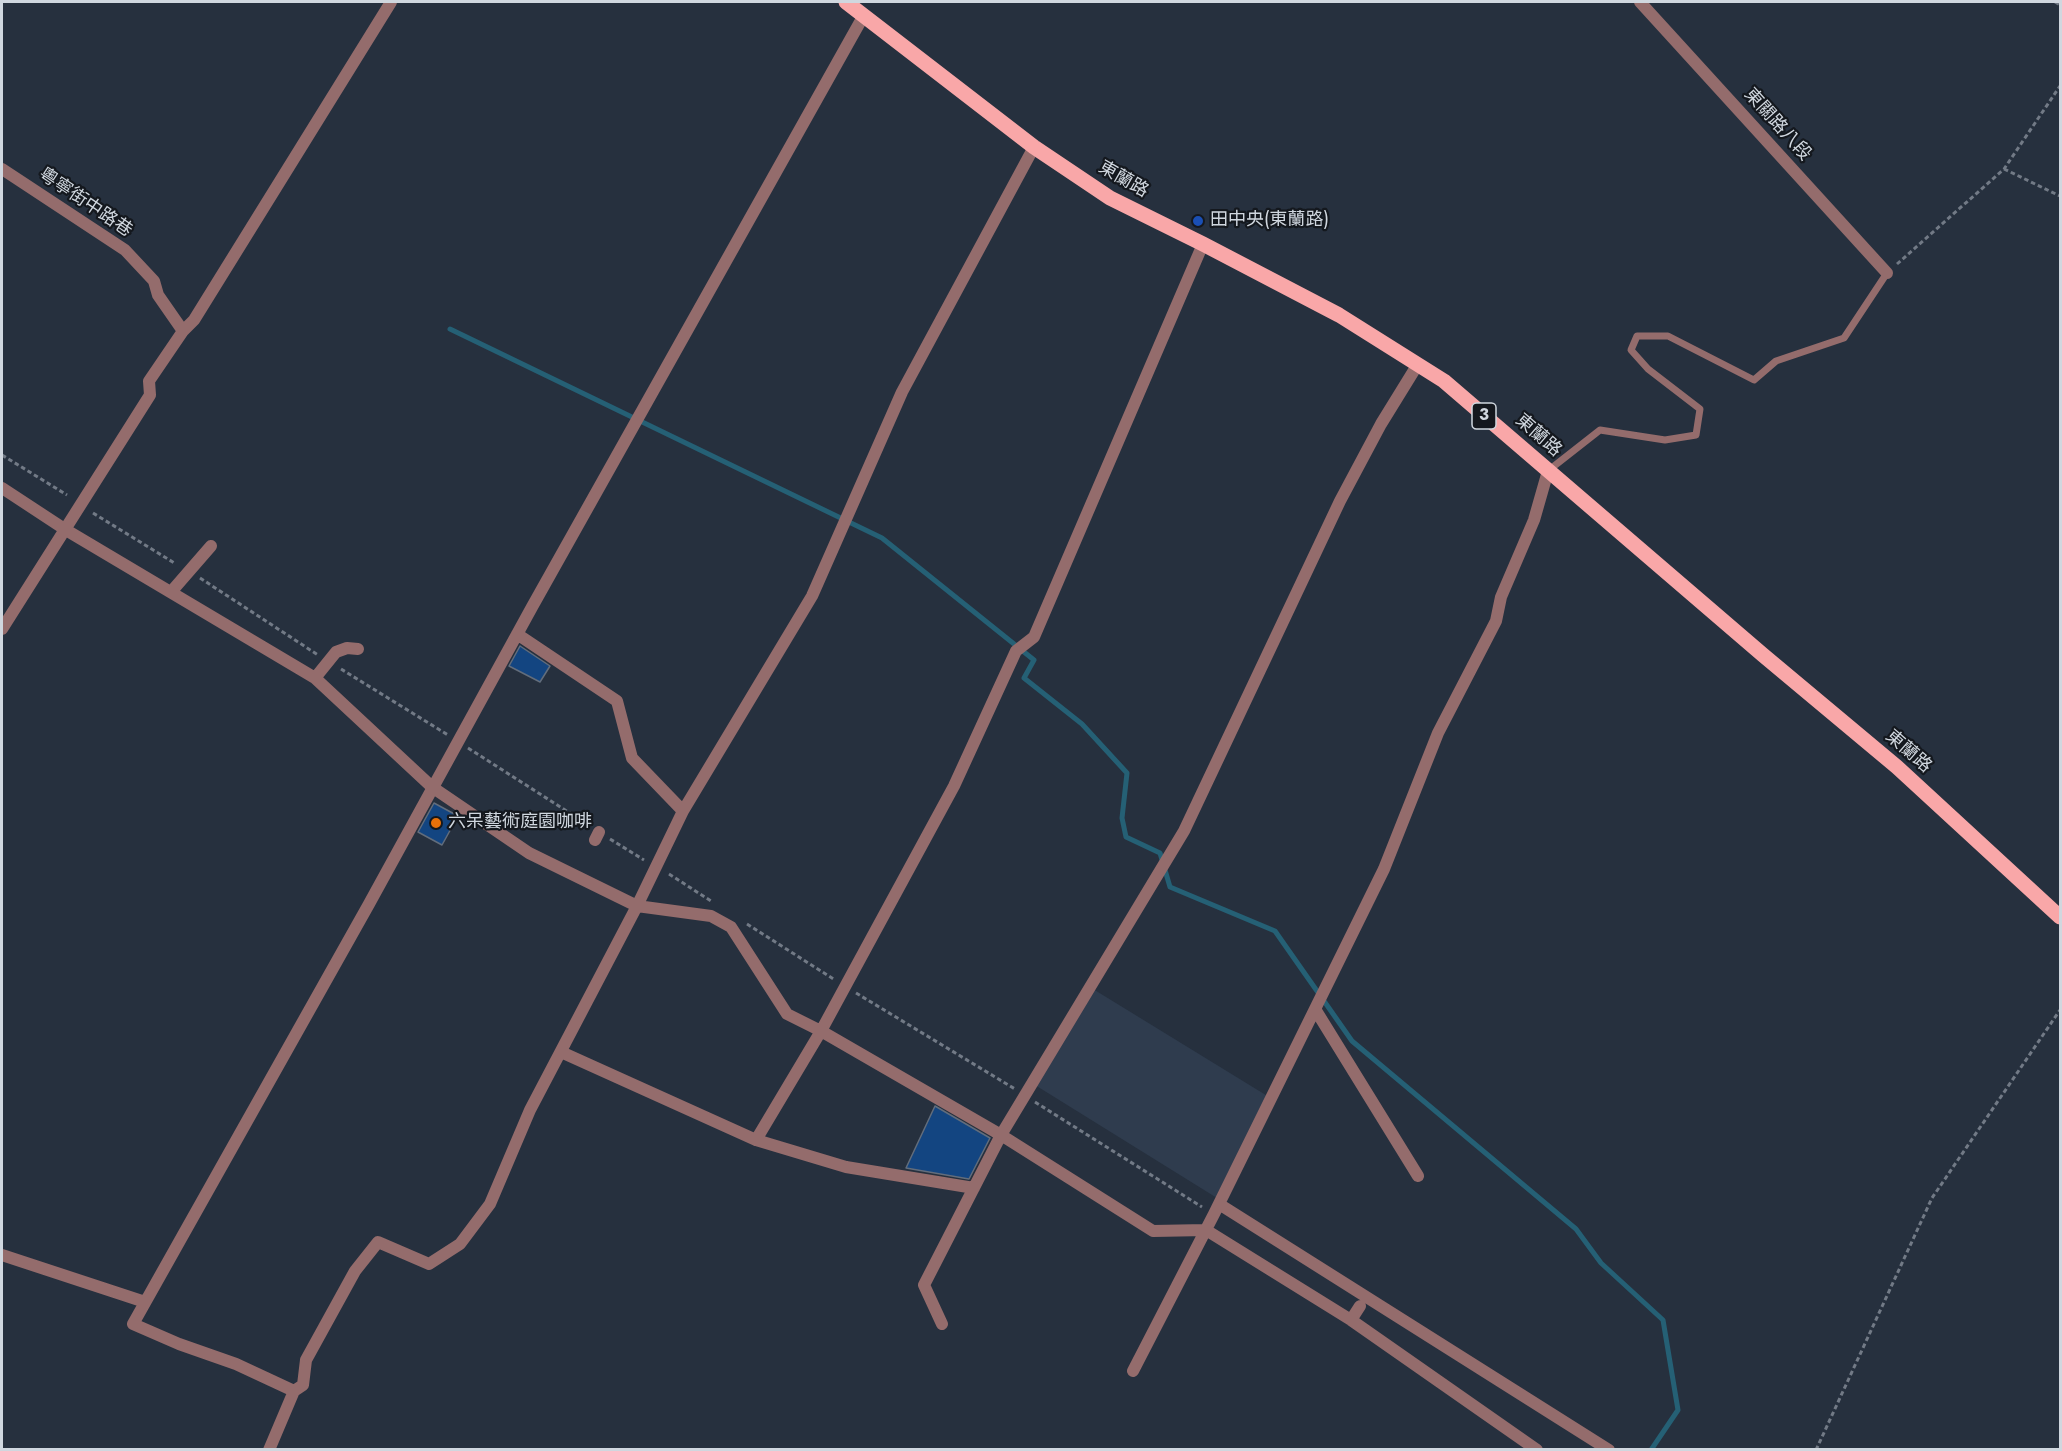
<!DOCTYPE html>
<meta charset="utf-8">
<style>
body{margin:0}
#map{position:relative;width:2062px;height:1451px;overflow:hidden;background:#26303e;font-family:Jost,sans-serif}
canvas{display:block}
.frame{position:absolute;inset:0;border:3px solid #d0d7df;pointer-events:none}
</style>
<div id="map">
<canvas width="2062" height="1451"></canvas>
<div class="frame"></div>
</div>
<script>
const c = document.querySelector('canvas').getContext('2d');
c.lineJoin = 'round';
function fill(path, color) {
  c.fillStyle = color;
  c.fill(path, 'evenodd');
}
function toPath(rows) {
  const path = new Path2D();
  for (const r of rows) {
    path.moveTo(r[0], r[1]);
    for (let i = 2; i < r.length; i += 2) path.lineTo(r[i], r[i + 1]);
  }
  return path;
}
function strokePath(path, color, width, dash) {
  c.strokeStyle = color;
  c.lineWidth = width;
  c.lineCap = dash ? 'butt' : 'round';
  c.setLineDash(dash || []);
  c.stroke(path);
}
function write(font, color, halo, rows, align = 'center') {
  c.font = font + ' Jost,"Noto Sans TC",sans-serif';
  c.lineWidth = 4.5;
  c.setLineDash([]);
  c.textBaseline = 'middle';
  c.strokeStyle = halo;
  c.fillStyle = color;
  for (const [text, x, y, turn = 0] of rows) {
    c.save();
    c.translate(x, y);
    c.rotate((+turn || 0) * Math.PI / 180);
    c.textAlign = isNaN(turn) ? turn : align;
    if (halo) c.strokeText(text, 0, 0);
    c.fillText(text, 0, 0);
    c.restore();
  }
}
fill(toPath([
 [1093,989,1269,1097,1217,1198,1035,1085]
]), '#2f3c4e');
strokePath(toPath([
 [450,329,882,538,1034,660,1024,678,1082,724,1127,773,1122,818,1126,837,1160,853,1170,887,1275,931,1352,1041,1576,1229,1601,1263,1663,1320,1678,1410,1651,1450]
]), '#256075', 5);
const building = toPath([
 [520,646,550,666,540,682,509,666,520,646],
 [434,803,458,816,442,845,418,832,434,803],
 [935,1106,990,1138,969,1179,906,1168,935,1106]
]);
fill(building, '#134581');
strokePath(building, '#626d7c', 1.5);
strokePath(toPath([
 [2055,2,2060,5],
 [2004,169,2060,196],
 [1897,264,2004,169,2060,86],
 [2,455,67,495],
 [93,513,176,564],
 [200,578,318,655],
 [341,669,448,735],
 [468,748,587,824],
 [610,839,644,860],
 [669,874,711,901],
 [747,924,835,980],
 [856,993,1015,1089],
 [1035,1102,1202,1207],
 [1816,1450,1932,1198,2060,1010]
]), '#727a86', 3, [4.5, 3]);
strokePath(toPath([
 [1549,470,1600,430,1665,440,1696,435,1700,409,1648,369,1631,350,1637,336,1668,336,1754,380,1776,361,1844,338,1887,273]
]), '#946c6c', 7);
strokePath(toPath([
 [1640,2,1887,273],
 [2,169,125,250,154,281,158,295,183,331],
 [2,488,66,530,315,678,432,787,529,853,637,906,711,916,731,927,787,1014,821,1031,1001,1135,1153,1231,1206,1230,1351,1320,1537,1450],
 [171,592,211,546],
 [2,629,150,395,149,381,183,331,194,320,391,2],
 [517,634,617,701,632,758,683,811],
 [315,678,336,652,347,648,358,649],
 [595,840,599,832],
 [1315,1009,1418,1176],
 [561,1052,756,1140,846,1167,974,1188],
 [756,1140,821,1031,954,786,1016,651,1034,637,1203,244],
 [1219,1204,1609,1450],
 [2,1255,145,1302],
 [1351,1320,1360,1306],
 [942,1324,924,1285,1001,1135,1184,831,1340,501,1381,424,1418,364],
 [1133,1371,1214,1214,1384,869,1438,733,1496,621,1501,597,1534,520,1548,471],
 [294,1391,236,1364,179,1344,133,1324,369,904,532,607,864,15],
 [269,1450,294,1391,303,1385,306,1360,355,1271,378,1242,429,1264,460,1244,490,1204,530,1110,637,906,683,811,812,596,902,392,1034,147]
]), '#946c6c', 12);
strokePath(toPath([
 [846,2,1034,147,1110,198,1203,244,1339,315,1444,381,1763,655,1897,767,2060,917]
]), '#f9a7a8', 15);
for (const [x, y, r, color] of [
 [1198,221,6,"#1a4fb4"],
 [436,823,6,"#e8710a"]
]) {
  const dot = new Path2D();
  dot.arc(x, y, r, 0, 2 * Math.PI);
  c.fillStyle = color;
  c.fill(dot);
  strokePath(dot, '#14181e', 2);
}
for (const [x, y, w] of [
 [1484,416,24]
]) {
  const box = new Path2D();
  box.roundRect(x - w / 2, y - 13, w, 26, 4.5);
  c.fillStyle = '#14181e';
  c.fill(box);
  strokePath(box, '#d0d7df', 1.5);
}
write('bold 16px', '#d0d7df', null, [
 ["3",1484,416]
]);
write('18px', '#d0d7df', '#14181e', [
 ["東關路八段",1777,125,48],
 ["東蘭路",1123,180,30],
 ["粵寧街中路巷",85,203,34],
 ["東蘭路",1538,436,41],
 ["東蘭路",1908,752,41]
]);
write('18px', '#d0d7df', '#14181e', [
 ["田中央(東蘭路)",1210,221],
 ["六呆藝術庭園咖啡",448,823]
], 'left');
</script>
